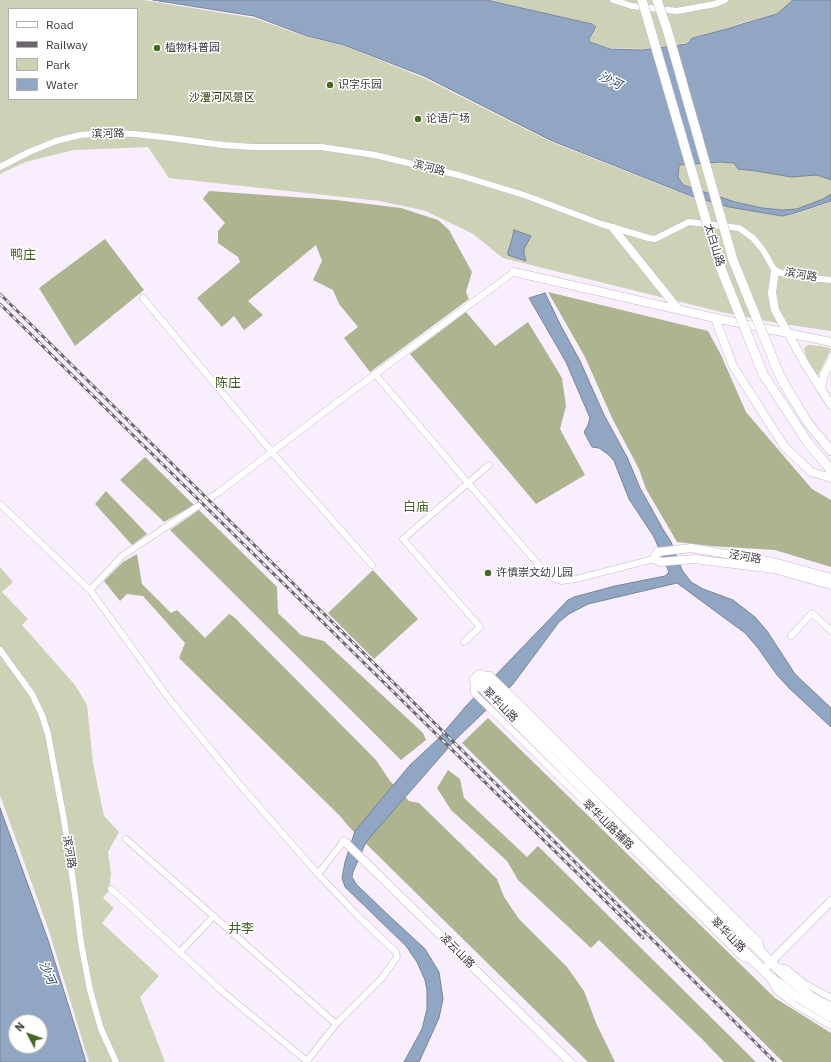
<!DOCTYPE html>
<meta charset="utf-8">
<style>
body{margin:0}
#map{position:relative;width:831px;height:1062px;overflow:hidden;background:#f9eefd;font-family:"IBM Plex Sans",sans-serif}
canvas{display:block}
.legend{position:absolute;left:8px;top:8px;width:130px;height:92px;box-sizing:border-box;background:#fff;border:1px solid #b1afb2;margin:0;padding:5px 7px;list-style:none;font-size:12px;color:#3d363f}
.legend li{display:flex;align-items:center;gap:8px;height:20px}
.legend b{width:20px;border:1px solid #b1afb2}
.north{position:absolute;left:8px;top:1014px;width:40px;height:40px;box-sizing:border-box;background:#fff;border:1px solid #b1afb2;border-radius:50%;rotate:311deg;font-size:11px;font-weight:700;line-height:16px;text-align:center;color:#3d363f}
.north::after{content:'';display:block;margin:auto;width:14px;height:18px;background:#456922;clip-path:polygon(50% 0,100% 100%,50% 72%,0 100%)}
</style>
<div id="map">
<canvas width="831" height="1062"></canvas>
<ul class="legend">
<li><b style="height:5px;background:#fff"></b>Road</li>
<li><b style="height:5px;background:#6d6570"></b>Railway</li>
<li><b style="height:11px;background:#cdd1b5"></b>Park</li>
<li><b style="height:11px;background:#91a6c2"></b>Water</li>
</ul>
<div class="north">N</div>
</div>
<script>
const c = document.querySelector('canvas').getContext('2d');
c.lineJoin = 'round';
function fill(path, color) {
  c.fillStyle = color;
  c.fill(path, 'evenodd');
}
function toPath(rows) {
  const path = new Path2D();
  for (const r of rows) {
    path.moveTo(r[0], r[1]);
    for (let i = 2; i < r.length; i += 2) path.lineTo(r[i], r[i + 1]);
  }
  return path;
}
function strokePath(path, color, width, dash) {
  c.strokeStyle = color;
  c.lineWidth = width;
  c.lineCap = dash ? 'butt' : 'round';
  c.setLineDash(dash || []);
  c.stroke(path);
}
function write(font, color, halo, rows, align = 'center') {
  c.font = font + ' "IBM Plex Sans","Noto Sans SC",sans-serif';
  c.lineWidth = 3;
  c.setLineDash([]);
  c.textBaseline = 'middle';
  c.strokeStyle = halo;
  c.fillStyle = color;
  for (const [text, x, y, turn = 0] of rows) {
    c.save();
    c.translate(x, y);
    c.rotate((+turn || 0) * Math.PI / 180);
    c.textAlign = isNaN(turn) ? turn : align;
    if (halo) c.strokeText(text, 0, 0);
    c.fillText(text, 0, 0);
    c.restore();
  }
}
fill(toPath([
 [0,0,143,0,254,18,307,37,345,46,424,78,549,141,691,197,729,207,782,216,795,214,831,202,831,331,777,323,721,312,503,258,473,234,426,211,380,201,169,178,148,147,74,150,25,162,0,174],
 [9,9,137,9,137,99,9,99],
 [491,0,793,0,777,14,741,23,726,29,692,37,687,43,642,49,610,48,591,42,589,40,597,27,593,24],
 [720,162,734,163,738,169,756,171,791,177,818,175,831,180,831,194,823,199,797,209,782,210,762,208,735,202,683,185,678,177,679,165],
 [808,345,821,346,830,348,831,350,818,375,815,374,806,356,804,348],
 [0,567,13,582,2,592,28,619,22,625,75,685,87,705,93,763,104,816,119,832,108,852,111,874,109,890,103,898,114,908,102,923,159,976,140,997,165,1062,89,1062,49,931,0,795]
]), '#cdd1b5');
fill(toPath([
 [209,191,336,200,401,208,438,220,449,230,472,272,466,292,469,299,370,372,344,338,358,327,339,304,333,290,313,280,322,261,316,245,248,301,263,315,244,330,234,316,222,327,197,298,240,262,238,257,218,243,218,231,225,223,203,199],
 [105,239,144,290,75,346,39,288],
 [548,292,708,331,721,355,746,412,812,489,831,500,831,567,775,550,710,546,677,542,646,489,639,469,613,420,585,357],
 [466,312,495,346,528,322,562,378,566,406,560,429,585,475,536,504,410,354],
 [145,457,194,505,164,522,120,480],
 [106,491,147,534,132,545,95,504],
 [199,510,277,587,278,613,301,635,324,641,423,733,426,740,401,760,170,530],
 [137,554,142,584,171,613,177,610,205,638,229,614,234,617,376,760,390,781,409,801,419,803,497,879,504,897,519,919,567,967,584,991,596,1023,615,1062,588,1062,350,828,340,816,179,658,185,643,143,596,127,594,120,601,104,581,123,562],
 [373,570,418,619,374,659,328,613],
 [488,718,775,998,831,1033,831,1062,783,1062,462,743],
 [448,770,460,779,464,798,527,857,538,846,756,1062,724,1062,702,1039,599,940,591,948,518,880,507,861,451,810,437,788]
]), '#aeb390');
const water = toPath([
 [153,0,487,0,592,24,596,27,589,39,590,42,610,49,642,50,687,44,692,38,727,29,742,24,777,14,793,0,831,0,831,180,817,175,791,177,756,171,738,169,734,163,720,162,679,165,678,177,683,185,735,202,762,208,782,210,797,209,823,199,831,194,831,201,795,213,782,216,729,207,691,196,550,140,424,76,344,45,307,36,254,16,153,0],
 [514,230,531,236,524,249,524,253,526,261,508,255,508,252,512,239,514,230],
 [545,293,561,326,580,361,604,415,627,457,640,488,664,531,671,542,682,570,691,582,703,589,733,600,755,617,767,631,795,674,831,708,831,727,789,688,777,675,758,648,745,633,677,583,588,604,569,614,559,622,519,676,513,684,456,739,366,842,353,872,352,877,356,884,385,912,425,949,439,972,443,999,439,1018,419,1062,404,1062,422,1029,427,1009,427,990,425,980,417,962,406,946,345,887,342,878,345,862,355,831,410,765,438,739,466,706,568,600,574,597,615,586,665,576,669,572,654,537,629,499,614,461,609,455,599,448,592,447,584,432,588,425,590,418,566,362,529,298,545,293],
 [0,808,48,940,86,1062,0,1062,0,808],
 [16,1022,40,1022,40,1046,16,1046,16,1022]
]);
fill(water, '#91a6c2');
strokePath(water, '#78849b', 1);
const minor = toPath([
 [613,0,632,6,677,11,715,4,725,0],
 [0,167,29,152,56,141,80,135,108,133,135,134,171,138,223,145,253,147,321,147,375,155,462,176,527,196,601,224,649,238,655,239,689,222,739,228,753,238,763,250,775,271,793,276,831,280],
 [143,298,271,451,372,565],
 [375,374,468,483,403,539,480,627,464,642],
 [489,465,468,483,544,571,553,578,561,581,576,579,654,559],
 [0,504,90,590,170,700,241,786,318,874,358,916,396,952,397,957,382,978,336,1024,306,1062],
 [90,590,122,556,219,492,347,395,514,272],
 [791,636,812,613,831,631],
 [0,650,32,694,42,715,48,734,64,820,75,895,81,943,90,990,101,1029,116,1062],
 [480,674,490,675,515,699,759,941,762,952],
 [474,680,474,693,743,958,753,961],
 [126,839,336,1024],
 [318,874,344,841],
 [111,889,223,992,308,1062],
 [180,952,214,916],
 [776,967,786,968,804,983,831,998],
 [769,978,776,990,795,1005,831,1026]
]);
const tertiary = toPath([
 [613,228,678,309],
 [775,271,772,293,775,310,805,364,821,389],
 [514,272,715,318,831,342],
 [715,318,733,366,784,446,811,472,831,478],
 [831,362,824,374,821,389,831,405],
 [831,578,773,562,691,548,657,552,654,559,660,562,694,559,774,569,831,585],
 [344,841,570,1062],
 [763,970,831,901]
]);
const secondary = toPath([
 [777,369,783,382,808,423,831,451],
 [763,374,808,443,831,470],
 [831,1007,813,998,786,977,480,674,474,680,768,975,797,997,831,1017]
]);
strokePath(minor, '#c9b7ce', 7);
strokePath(tertiary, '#c9b7ce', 9);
strokePath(secondary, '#c9b7ce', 10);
strokePath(minor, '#fff', 6);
strokePath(tertiary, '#fff', 8);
strokePath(secondary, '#fff', 9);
const rail = toPath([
 [0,294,561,848,775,1062],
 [0,304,643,938]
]);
strokePath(rail, '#6d6570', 3);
strokePath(rail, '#fff', 1.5, [4.5]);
const secondaryBridge = toPath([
 [642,0,718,261,763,374],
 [657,0,667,29,733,260,777,369]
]);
strokePath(secondaryBridge, '#c9b7ce', 10, []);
strokePath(secondaryBridge, '#fff', 9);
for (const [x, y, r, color] of [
 [157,48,4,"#456922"],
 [330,85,4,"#456922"],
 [418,119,4,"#456922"],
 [488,573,4,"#456922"]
]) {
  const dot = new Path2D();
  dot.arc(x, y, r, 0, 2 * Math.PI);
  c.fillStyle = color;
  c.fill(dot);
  strokePath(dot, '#fff', 1.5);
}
write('11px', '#3d363f', '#fff', [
 ["植物科普园",165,48],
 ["识字乐园",338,85],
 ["论语广场",426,119],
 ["许慎崇文幼儿园",496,573]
], 'left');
write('11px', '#2f3206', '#fff', [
 ["沙澧河风景区",222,98]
]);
write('11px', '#3d363f', '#fff', [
 ["滨河路",108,134,-1],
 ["滨河路",429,168,14],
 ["太白山路",714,245,73],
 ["滨河路",801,275,10],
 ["泾河路",745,557,10],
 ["翠华山路",500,705,45],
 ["翠华山路辅路",608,825,44],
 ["滨河路",69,852,81],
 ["翠华山路",728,935,45],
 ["凌云山路",457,951,45]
]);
write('italic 12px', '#19375e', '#fff', [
 ["沙河",610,81,25],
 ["沙河",47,973,67]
]);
write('13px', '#416322', '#fff', [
 ["鸭庄",23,255],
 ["陈庄",228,383],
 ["白庙",416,507],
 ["井李",241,929]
]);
</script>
